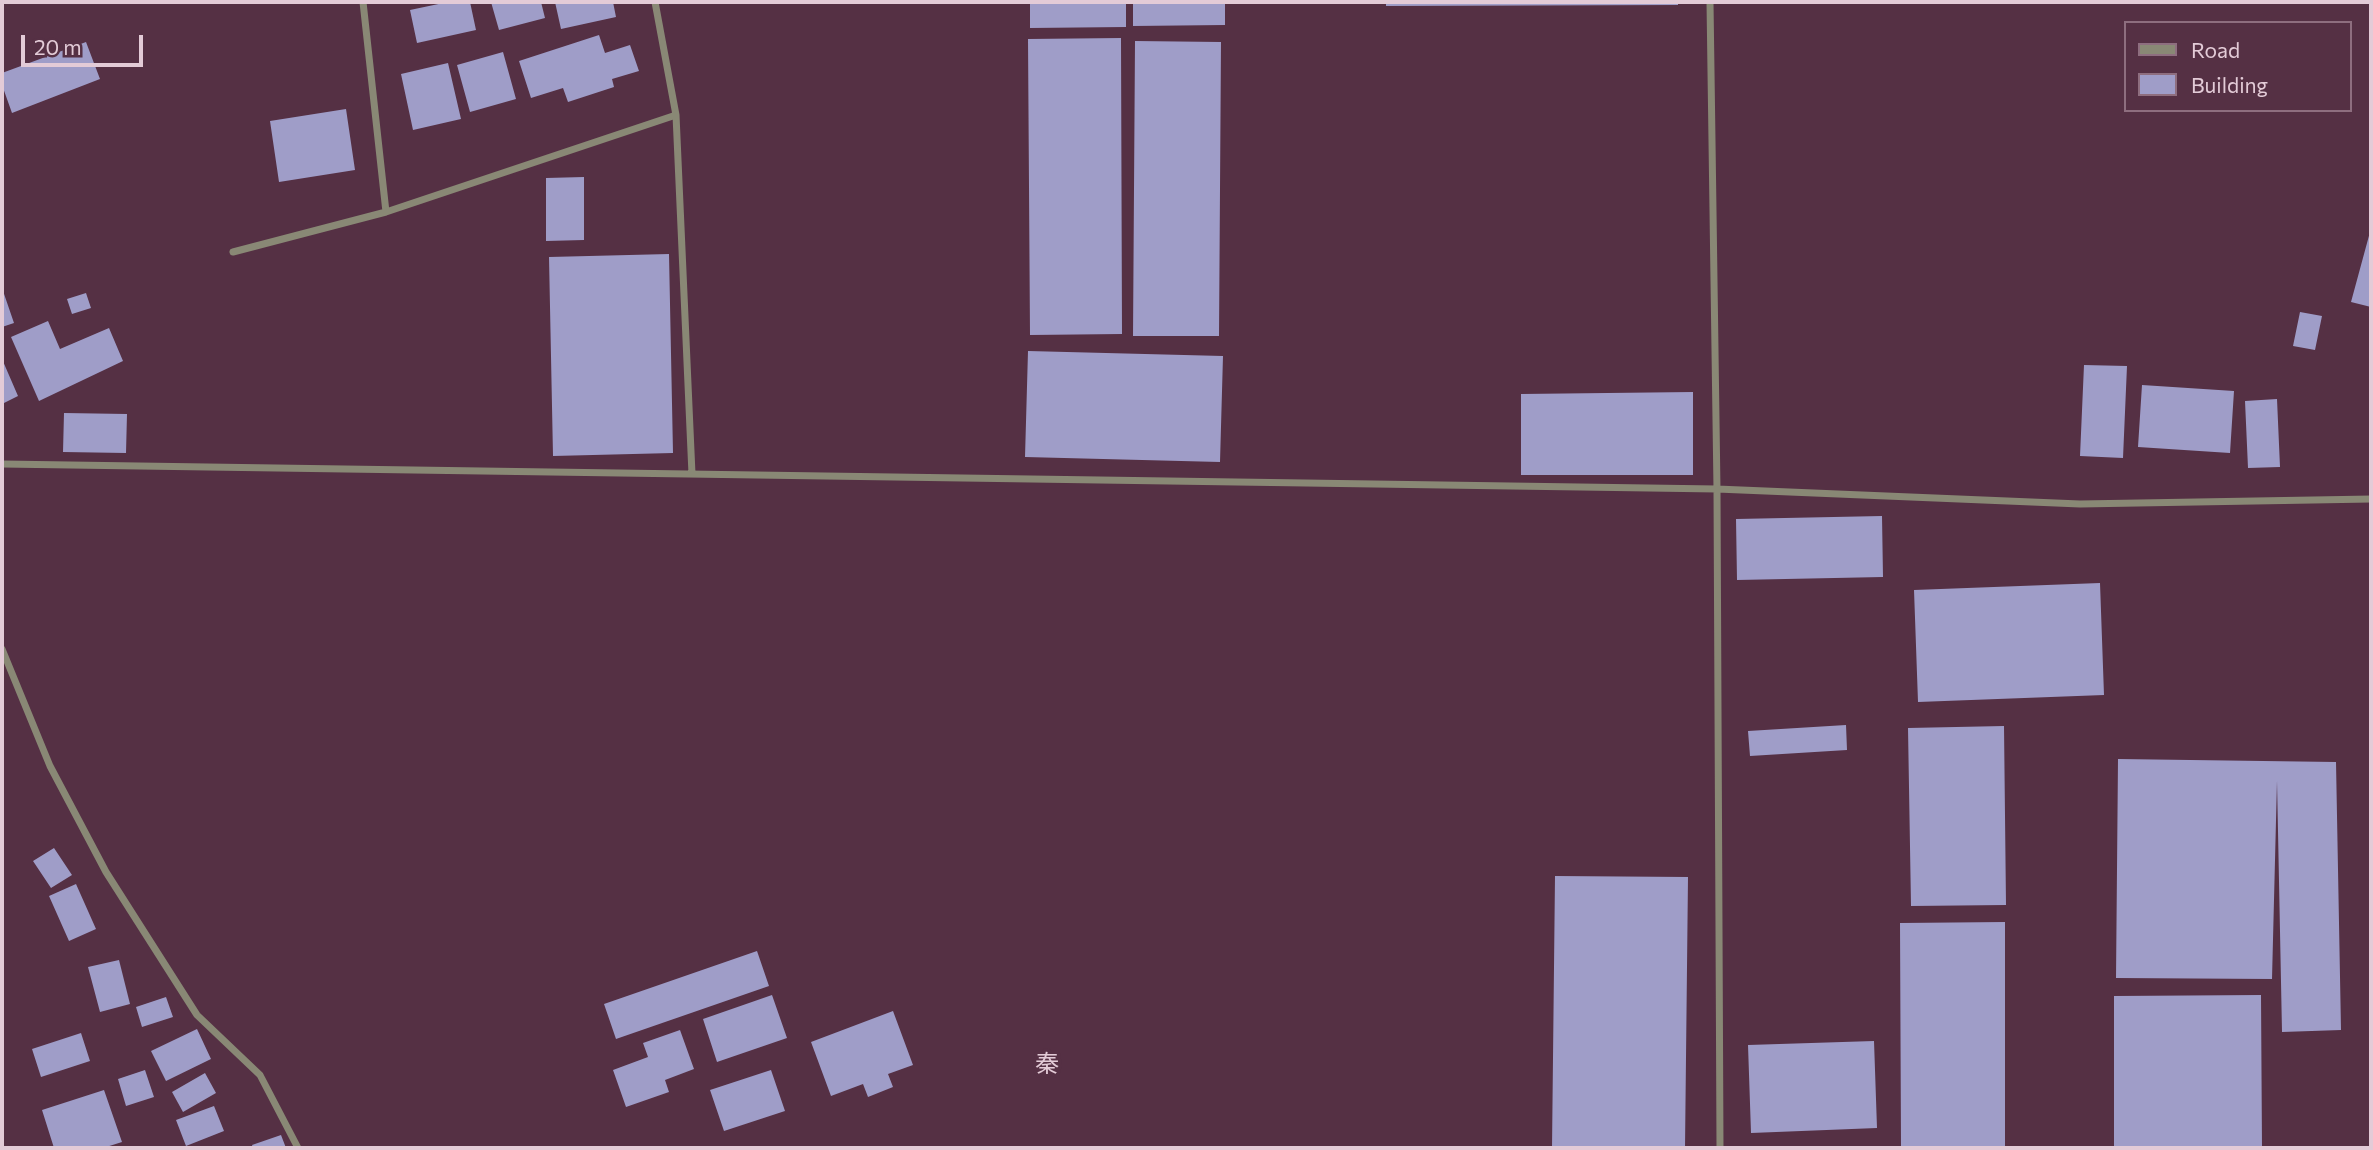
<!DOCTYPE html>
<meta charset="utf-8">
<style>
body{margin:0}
#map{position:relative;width:2373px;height:1150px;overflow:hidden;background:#553044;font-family:Commissioner,sans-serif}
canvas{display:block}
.frame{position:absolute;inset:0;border:4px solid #e3cbd7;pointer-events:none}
.legend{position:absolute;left:2124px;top:21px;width:228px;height:91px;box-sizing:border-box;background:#553044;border:2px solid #8e6e7f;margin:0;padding:9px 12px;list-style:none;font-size:21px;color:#e3cbd7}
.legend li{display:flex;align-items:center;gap:14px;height:35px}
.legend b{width:35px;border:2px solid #8e6e7f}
.scale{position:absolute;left:21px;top:35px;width:122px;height:32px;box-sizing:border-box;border:4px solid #e3cbd7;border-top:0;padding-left:9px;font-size:21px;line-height:24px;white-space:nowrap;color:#e3cbd7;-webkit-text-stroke:5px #553044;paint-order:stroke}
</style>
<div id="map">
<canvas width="2373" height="1150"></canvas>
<div class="frame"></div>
<ul class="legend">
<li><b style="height:9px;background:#898875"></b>Road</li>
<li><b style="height:19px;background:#9f9dc8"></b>Building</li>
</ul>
<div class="scale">20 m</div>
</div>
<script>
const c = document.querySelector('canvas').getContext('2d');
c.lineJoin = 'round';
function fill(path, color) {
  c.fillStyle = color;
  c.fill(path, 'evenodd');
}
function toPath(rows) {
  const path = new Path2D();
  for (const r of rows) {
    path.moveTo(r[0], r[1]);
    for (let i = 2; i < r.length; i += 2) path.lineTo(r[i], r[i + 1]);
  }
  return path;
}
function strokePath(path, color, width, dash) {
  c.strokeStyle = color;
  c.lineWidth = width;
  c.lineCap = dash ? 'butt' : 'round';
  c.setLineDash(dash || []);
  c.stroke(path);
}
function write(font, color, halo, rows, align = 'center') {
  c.font = font + ' Commissioner,"Noto Sans JP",sans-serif';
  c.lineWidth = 7;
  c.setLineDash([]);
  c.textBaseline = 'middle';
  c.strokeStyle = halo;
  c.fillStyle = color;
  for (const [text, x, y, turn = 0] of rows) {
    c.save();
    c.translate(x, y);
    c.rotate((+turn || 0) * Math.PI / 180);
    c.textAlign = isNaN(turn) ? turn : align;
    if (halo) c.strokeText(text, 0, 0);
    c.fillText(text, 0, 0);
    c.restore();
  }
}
fill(toPath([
 [448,2,470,2,476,30,417,43,410,10],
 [491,2,541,2,545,18,499,30],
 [555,2,613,2,616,17,561,29],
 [1030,2,1126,2,1126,27,1030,28],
 [1133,2,1225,2,1225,25,1133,26],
 [1386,2,1678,2,1678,5,1386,6],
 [599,35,605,53,630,45,639,71,612,79,614,87,568,102,563,88,531,98,519,61],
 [1121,38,1122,334,1030,335,1028,39],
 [1135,41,1221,42,1219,336,1133,336],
 [86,42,100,79,12,113,2,85,2,73],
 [503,52,516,99,470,112,457,65],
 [448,63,461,119,413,130,401,74],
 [346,109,355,170,279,182,270,121],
 [584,177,584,240,546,241,546,178],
 [2370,232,2371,232,2371,307,2351,302],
 [669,254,673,453,553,456,549,257],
 [2,288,14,323,2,327],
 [86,293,91,308,72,314,67,299],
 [2300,312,2322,316,2315,350,2293,346],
 [48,321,60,349,109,328,123,361,39,401,11,337],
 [1028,351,1223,356,1220,462,1025,457],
 [2,359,18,396,2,404],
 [2084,365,2127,366,2123,458,2080,456],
 [2142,385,2234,391,2230,453,2138,447],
 [1693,392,1693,475,1521,475,1521,394],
 [2277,399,2280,467,2248,468,2245,401],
 [64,413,127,414,126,453,63,452],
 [1882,516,1883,577,1737,580,1736,519],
 [2100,583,2104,695,1918,702,1914,590],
 [1846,725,1847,750,1750,756,1748,731],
 [2004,726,2006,905,1911,906,1908,728],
 [2118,759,2336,762,2341,1030,2282,1032,2277,781,2272,979,2116,978],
 [54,848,72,875,51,888,33,861],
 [1555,876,1688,877,1685,1148,1552,1148],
 [76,884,96,929,69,941,49,896],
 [2005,922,2005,1148,1901,1148,1900,923],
 [757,951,769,986,616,1039,604,1004],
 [119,960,130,1004,100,1012,88,967],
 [772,995,787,1038,717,1062,703,1019],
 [2261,995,2262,1148,2114,1148,2114,996],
 [166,997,173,1017,142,1027,136,1007],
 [893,1011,913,1065,888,1074,893,1087,868,1097,863,1084,831,1096,811,1042],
 [197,1029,211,1059,166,1081,151,1051],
 [680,1030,694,1069,665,1080,669,1092,626,1107,613,1070,648,1057,643,1043],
 [81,1033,90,1061,41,1077,32,1049],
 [1874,1041,1877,1128,1751,1133,1748,1045],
 [145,1070,154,1097,126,1106,118,1079],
 [771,1070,785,1111,724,1131,710,1090],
 [205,1073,216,1093,183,1112,172,1092],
 [104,1090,122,1142,103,1148,54,1148,42,1110],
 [214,1106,224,1131,186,1146,176,1120],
 [281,1135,286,1148,253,1148,252,1145]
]), '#9f9dc8');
strokePath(toPath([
 [363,2,386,212],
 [655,2,676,115,692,474],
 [1710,2,1717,489,1720,1148],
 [233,252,386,212,676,115],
 [2,464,1717,489,2080,504,2371,499],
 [2,649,50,766,106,872,197,1015,260,1075,298,1148]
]), '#898875', 7);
write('24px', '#e3cbd7', '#553044', [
 ["秦",1047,1064]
]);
</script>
